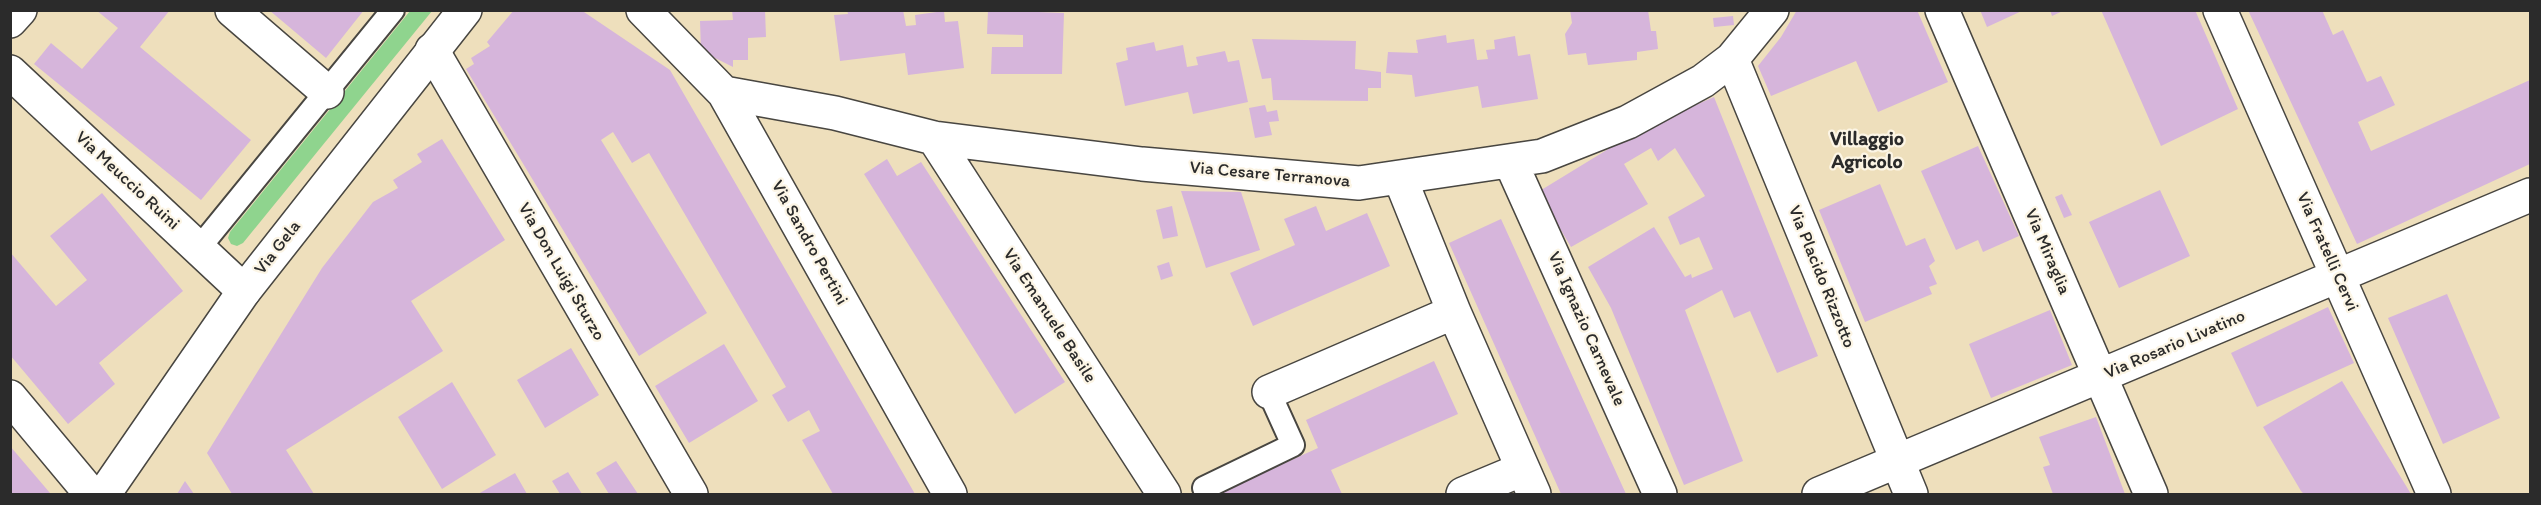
<!DOCTYPE html>
<style>
body{margin:0}
#map{position:relative;width:2541px;height:505px;overflow:hidden;background:#eedfbc;font-family:Itim,sans-serif}
canvas{display:block}
.frame{position:absolute;inset:0;border:12px solid #2b2b2b;pointer-events:none}
</style>
<div id="map">
<canvas width="2541" height="505"></canvas>
<div class="frame"></div>
</div>
<script>
const c = document.querySelector('canvas').getContext('2d');
c.lineJoin = 'round';
function fill(path, color) {
  c.fillStyle = color;
  c.fill(path, 'evenodd');
}
function toPath(rows) {
  const path = new Path2D();
  for (const r of rows) {
    path.moveTo(r[0], r[1]);
    for (let i = 2; i < r.length; i += 2) path.lineTo(r[i], r[i + 1]);
  }
  return path;
}
function strokePath(path, color, width, dash) {
  c.strokeStyle = color;
  c.lineWidth = width;
  c.lineCap = dash ? 'butt' : 'round';
  c.setLineDash(dash || []);
  c.stroke(path);
}
function write(font, color, halo, rows, align = 'center') {
  c.font = font + ' Itim,sans-serif';
  c.lineWidth = 4.5;
  c.setLineDash([]);
  c.textBaseline = 'middle';
  c.strokeStyle = halo;
  c.fillStyle = color;
  for (const [text, x, y, turn = 0] of rows) {
    c.save();
    c.translate(x, y);
    c.rotate((+turn || 0) * Math.PI / 180);
    c.textAlign = isNaN(turn) ? turn : align;
    if (halo) c.strokeText(text, 0, 0);
    c.fillText(text, 0, 0);
    c.restore();
  }
}
fill(toPath([
 [410,11,432,11,243,243,237,246,231,244,228,238,230,232]
]), '#8fd48e');
fill(toPath([
 [96,10,170,10,140,47,251,140,201,200,34,64,51,43,82,69,118,28],
 [269,10,364,10,326,58],
 [514,10,581,10,670,70,915,494,833,494,802,440,820,431,809,410,788,422,772,395,786,387,649,153,632,163,613,132,601,140,707,313,639,356,466,69,474,64,471,58,490,46,487,42],
 [732,10,765,10,766,37,748,38,748,60,733,60,733,67,701,51,700,21,733,20],
 [847,10,903,10,906,26,916,25,915,15,944,11,945,22,958,21,964,68,908,75,905,53,840,61,834,15,848,14],
 [988,10,1064,13,1062,74,991,74,992,47,1023,47,1023,35,987,34],
 [1570,10,1648,10,1651,31,1656,31,1658,49,1637,52,1637,60,1588,65,1586,53,1568,55,1565,34,1572,23],
 [1797,10,1917,10,1948,82,1878,112,1856,61,1771,96,1758,66,1781,37],
 [1980,10,2024,10,1987,27],
 [2050,10,2065,10,2052,16],
 [2101,10,2195,10,2238,109,2161,146],
 [2248,10,2322,10,2333,35,2343,30,2367,82,2381,76,2395,105,2358,122,2371,151,2530,80,2530,164,2357,244],
 [1733,16,1734,25,1714,27,1713,18],
 [1446,35,1447,43,1474,39,1477,60,1488,59,1486,50,1495,49,1494,40,1515,36,1518,56,1530,54,1538,99,1482,108,1478,86,1415,97,1412,75,1386,73,1388,52,1418,53,1416,40],
 [1252,39,1356,41,1355,69,1381,72,1381,88,1368,88,1368,101,1273,100,1271,78,1262,79],
 [1154,42,1156,51,1183,45,1187,67,1198,65,1196,57,1225,51,1228,62,1239,60,1248,102,1193,114,1188,92,1125,106,1116,63,1128,60,1126,48],
 [1714,97,1818,356,1777,373,1750,311,1734,318,1722,290,1685,310,1743,461,1684,485,1611,308,1588,267,1654,227,1685,277,1691,274,1692,278,1713,269,1699,237,1680,245,1668,217,1705,196,1675,148,1658,161,1651,148,1624,164,1648,204,1571,247,1538,192,1641,129],
 [1265,105,1267,112,1277,110,1279,121,1269,122,1272,135,1255,138,1249,108],
 [442,139,505,240,411,301,443,351,286,450,314,494,232,494,207,453,322,268,373,202,398,188,393,180,422,162,417,154],
 [1978,146,2019,236,1983,252,1978,240,1956,250,1921,171],
 [887,159,897,176,921,162,1065,382,1015,414,864,174],
 [1880,184,1906,246,1925,238,1935,261,1929,266,1937,284,1929,287,1932,294,1865,322,1819,210],
 [2160,190,2190,256,2119,288,2089,222],
 [1181,191,1241,192,1260,250,1206,268],
 [102,193,183,291,99,363,115,384,68,424,10,355,10,252,56,306,87,280,50,236],
 [2062,194,2072,215,2064,218,2055,197],
 [1172,206,1178,236,1163,239,1156,210],
 [1316,206,1326,231,1367,213,1390,266,1253,326,1230,273,1295,245,1284,219],
 [1501,219,1626,494,1561,494,1449,243],
 [1169,262,1173,276,1161,280,1157,266],
 [2447,294,2500,418,2443,444,2388,318],
 [2328,307,2354,363,2257,407,2231,353],
 [2050,310,2072,365,1991,398,1969,344],
 [724,344,758,401,689,443,655,386],
 [571,348,599,395,545,428,517,380],
 [1434,361,1458,414,1331,470,1342,494,1216,494,1318,448,1306,420],
 [2342,381,2411,494,2304,494,2301,491,2263,427],
 [452,382,496,455,442,489,398,417],
 [2096,417,2125,494,2053,494,2043,467,2050,465,2039,437],
 [10,446,50,493,48,494,10,494],
 [616,461,638,494,609,494,596,473],
 [568,472,582,494,560,494,552,481],
 [515,473,527,494,478,494],
 [185,481,194,494,177,494]
]), '#d6b5db');
const service = toPath([
 [199,248,393,10],
 [1204,488,1293,445,1269,392]
]);
const minor = toPath([
 [232,10,327,92],
 [643,10,724,93,950,494],
 [1942,10,2151,494],
 [2220,10,2434,494],
 [10,21,20,10],
 [432,50,691,494],
 [1732,59,1911,494],
 [10,72,244,291],
 [724,93,835,113,934,138,1142,164,1359,183,1542,156,1628,122,1703,81,1732,59,1772,10],
 [934,138,1164,494],
 [1511,163,1660,494],
 [1400,178,1454,312,1534,494],
 [1269,392,1454,312],
 [10,397,91,494],
 [1463,494,1523,469],
 [1819,494,2530,195]
]);
const secondary = toPath([
 [104,494,244,291,465,10]
]);
strokePath(service, '#484641', 26);
strokePath(minor, '#484641', 36);
strokePath(secondary, '#484641', 36);
strokePath(service, '#fff', 22);
strokePath(minor, '#fff', 33);
strokePath(secondary, '#fff', 33);
write('18px', '#2b2b2b', '#fcf5e5', [
 ["Via Cesare Terranova",1270,175,5],
 ["Via Meuccio Ruini",127,181,43],
 ["Via Sandro Pertini",809,243,61],
 ["Via Gela",278,248,-52],
 ["Via Miraglia",2047,252,67],
 ["Via Fratelli Cervi",2327,252,66],
 ["Via Don Luigi Sturzo",561,272,60],
 ["Via Placido Rizzotto",1821,277,68],
 ["Via Emanuele Basile",1049,316,57],
 ["Via Ignazio Carnevale",1586,329,66],
 ["Via Rosario Livatino",2175,345,-23]
]);
write('bold 20px', '#2b2b2b', '#fcf5e5', [
 ["Villaggio",1867,140],
 ["Agricolo",1867,163]
]);
</script>
